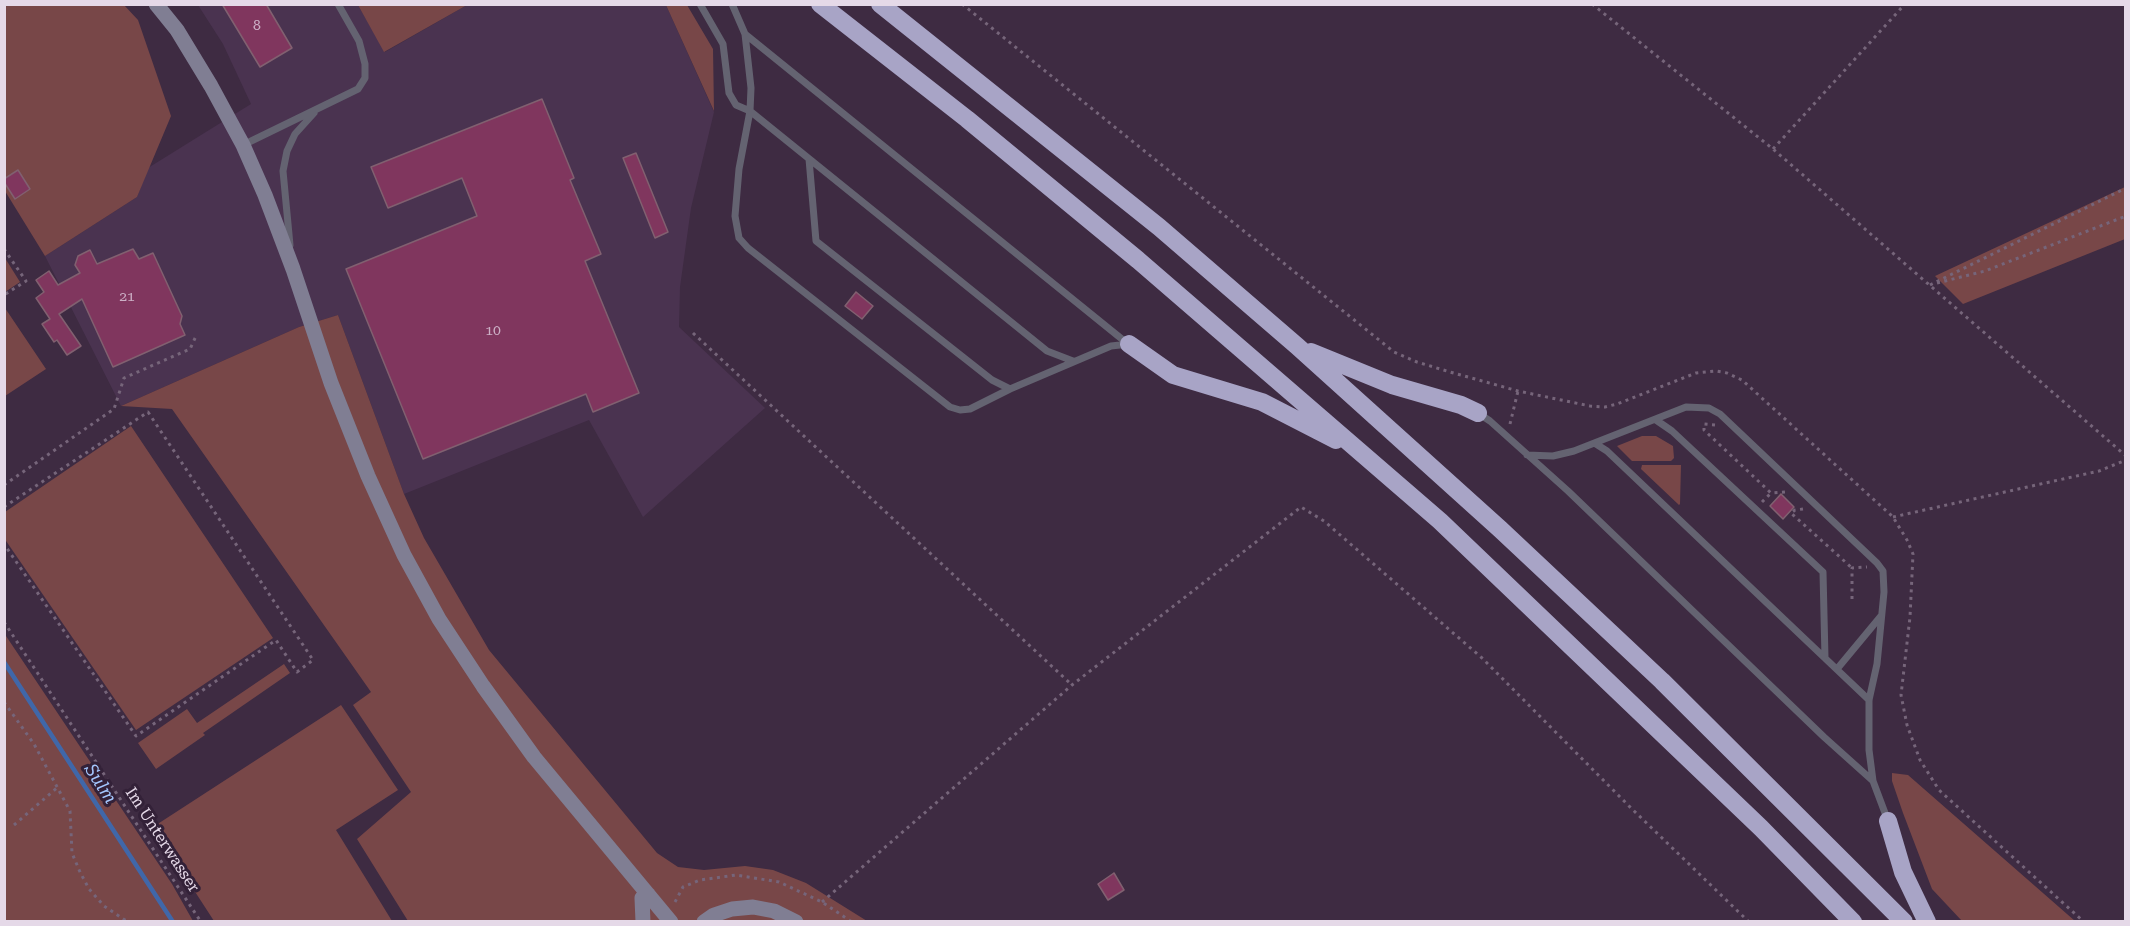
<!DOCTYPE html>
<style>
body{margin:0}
#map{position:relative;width:2130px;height:926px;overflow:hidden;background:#3e2b42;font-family:"Roboto Serif",serif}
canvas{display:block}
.frame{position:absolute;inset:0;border:6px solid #e5d9e8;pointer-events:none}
</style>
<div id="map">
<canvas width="2130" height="926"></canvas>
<div class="frame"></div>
</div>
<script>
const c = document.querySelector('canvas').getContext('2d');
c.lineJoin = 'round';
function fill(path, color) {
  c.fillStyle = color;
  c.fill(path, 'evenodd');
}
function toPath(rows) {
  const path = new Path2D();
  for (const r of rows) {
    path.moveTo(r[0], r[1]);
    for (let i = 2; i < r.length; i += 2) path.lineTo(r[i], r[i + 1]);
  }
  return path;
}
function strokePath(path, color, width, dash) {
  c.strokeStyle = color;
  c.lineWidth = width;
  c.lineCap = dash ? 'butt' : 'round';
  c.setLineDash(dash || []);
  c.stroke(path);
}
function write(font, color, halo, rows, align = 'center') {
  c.font = font + ' "Roboto Serif",serif';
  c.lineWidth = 6;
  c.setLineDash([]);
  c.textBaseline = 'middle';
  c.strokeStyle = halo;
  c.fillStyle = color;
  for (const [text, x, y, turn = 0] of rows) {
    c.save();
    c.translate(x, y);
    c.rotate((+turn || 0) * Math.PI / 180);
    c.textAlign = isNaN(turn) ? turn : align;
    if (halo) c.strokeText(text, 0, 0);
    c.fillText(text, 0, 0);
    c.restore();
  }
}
fill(toPath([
 [198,5,358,5,385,52,467,5,666,5,714,112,691,208,680,287,679,327,765,408,643,517,589,420,404,494,338,315,299,327,121,406,45,256,137,197,148,168,251,104,223,44]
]), '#4a3350');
fill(toPath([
 [5,5,124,5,138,20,171,116,137,197,45,256,5,191],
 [358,5,467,5,384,52],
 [666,5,687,5,713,49,714,111],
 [2125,187,2125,239,1963,304,1935,276],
 [5,258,20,282,5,292,4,292],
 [5,308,46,369,5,396,4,308],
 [338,315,404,494,424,538,489,650,657,853,678,867,704,870,745,866,773,870,806,883,867,921,408,921,357,839,411,792,353,705,371,692,172,409,121,406,299,327],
 [131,426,273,638,136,730,4,538,5,512],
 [1642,436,1656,436,1673,446,1674,458,1671,461,1632,461,1617,446],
 [1642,465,1681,465,1680,504,1679,505,1641,469],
 [4,633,172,884,193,921,5,921],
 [284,664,290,673,203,733,205,735,156,769,138,743,187,709,197,723],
 [341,705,398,790,336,830,392,921,214,921,153,827],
 [1892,773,1908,775,2075,921,1962,921,1932,889,1903,813,1892,781]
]), '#784748');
strokePath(toPath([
 [4,662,173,922]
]), '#4067a9', 4.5);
const building = toPath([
 [222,4,266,4,292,48,260,67,222,4],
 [542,99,574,178,570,180,601,254,585,261,639,393,593,412,586,394,423,459,346,269,477,216,462,178,388,208,371,167,542,99],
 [636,153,668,232,655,238,623,158,636,153],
 [18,170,30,189,15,199,4,182,4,179,18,170],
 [133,249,139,259,153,253,182,316,180,324,185,335,113,367,82,299,59,314,81,346,67,355,57,340,54,342,42,324,50,319,36,298,44,292,36,280,49,271,58,285,80,273,75,265,78,256,90,250,97,264,133,249],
 [856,292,873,306,862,319,845,306,856,292],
 [1781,494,1794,507,1783,519,1770,506,1781,494],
 [1114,873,1124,890,1108,900,1098,884,1114,873]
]);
fill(building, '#80365e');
strokePath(building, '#816070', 1.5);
strokePath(toPath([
 [962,4,1394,352,1417,362,1450,372,1518,391,1590,406,1605,407,1617,404,1696,373,1716,371,1727,373,1742,380,1893,517,1907,540,1913,554,1910,617,1901,695,1907,725,1920,760,1939,790,2084,922],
 [1592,4,1773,149,2126,456],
 [1773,149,1905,4],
 [4,249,26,281,4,295],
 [1937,283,1985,271,2126,216],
 [1930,285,2126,188],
 [693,333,1072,685],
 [1510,424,1518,391],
 [1715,425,1704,424,1704,430,1771,493,1785,492],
 [4,485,114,409,124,378,190,349,197,334],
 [1762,502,1771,493],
 [4,507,148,412,313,660,297,672,276,640,136,736,4,544],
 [1803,509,1795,510,1791,513,1852,568],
 [1893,517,2099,471,2126,460],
 [1852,599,1852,568,1867,567],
 [4,622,201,922],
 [4,702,34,744,70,811,72,853,80,872,89,889,104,906,128,922],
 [14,825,58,787],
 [675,902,683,887,700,880,736,875,779,882,822,902,852,922],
 [822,902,1072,685,1301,507,1324,521,1482,658,1631,808,1749,922]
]), '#76657a', 3, [3, 4.5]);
strokePath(toPath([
 [700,4,723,44,729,93,736,105,750,111,1047,351,1073,361],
 [732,4,745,34,751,88,750,111,739,169,735,216,739,238,748,248,950,407,960,410,970,409,1010,389,1111,346,1129,344],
 [745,34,1128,344],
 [243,145,358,89,365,78,365,64,359,41,338,4],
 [809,159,816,241,992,380,1010,389],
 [290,245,283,171,287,151,295,134,314,113],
 [1478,413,1490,421,1568,491,1824,737,1873,781],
 [1656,420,1672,431,1823,572,1825,658],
 [1596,444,1607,451,1869,700],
 [1527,455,1553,456,1574,451,1686,407,1709,408,1720,414,1877,563,1883,571,1884,592,1877,664,1869,700,1869,750,1873,781,1888,821],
 [1837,669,1881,616]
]), '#646371', 7);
strokePath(toPath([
 [156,4,177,30,211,86,243,145,265,195,293,269,331,383,368,476,404,555,439,619,483,686,534,757,671,922],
 [643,922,642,898,648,894],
 [704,922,714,915,732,909,753,907,774,911,796,922]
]), '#807e93', 15);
strokePath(toPath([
 [820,4,967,119,1138,260,1440,521,1761,828,1853,922],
 [880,4,1159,227,1297,346,1500,529,1662,681,1904,922],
 [1129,344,1173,375,1262,402,1336,440],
 [1311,352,1392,385,1461,405,1478,413],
 [1888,821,1903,872,1927,922]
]), '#a8a4c6', 18);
write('14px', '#ccb0c6', null, [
 ["8",257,26],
 ["21",127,297],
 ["10",493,331]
]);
write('16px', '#e5d9e8', '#332138', [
 ["Im Unterwasser",162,840,57]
]);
write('italic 18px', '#a4c6fd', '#332138', [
 ["Sulm",100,784,57]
]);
</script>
